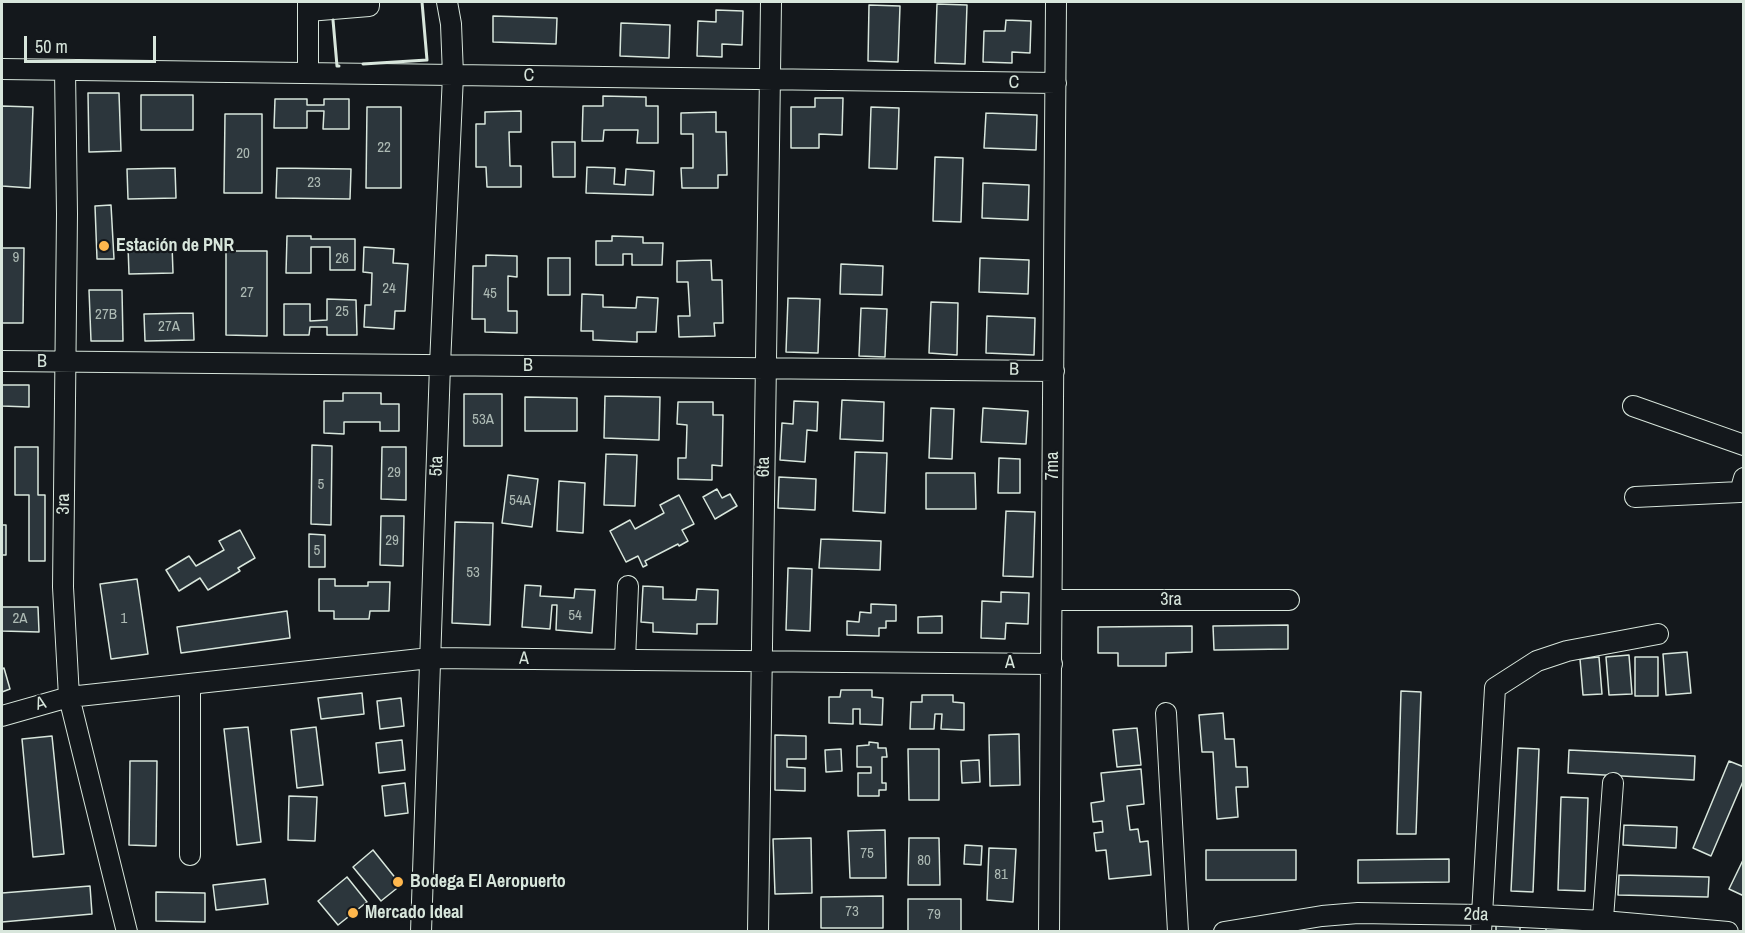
<!DOCTYPE html>
<meta charset="utf-8">
<style>
body{margin:0}
#map{position:relative;width:1745px;height:933px;overflow:hidden;background:#14181c;font-family:"Archivo Narrow",sans-serif}
canvas{display:block}
.frame{position:absolute;inset:0;border:3px solid #d8e6dc;pointer-events:none}
.scale{position:absolute;left:24px;top:36px;width:132px;height:27px;box-sizing:border-box;border:3px solid #d8e6dc;border-top:0;padding-left:8px;font-size:18px;line-height:21px;white-space:nowrap;color:#d8e6dc;-webkit-text-stroke:4px #14181c;paint-order:stroke}
</style>
<div id="map">
<canvas width="1745" height="933"></canvas>
<div class="frame"></div>
<div class="scale">50 m</div>
</div>
<script>
const c = document.querySelector('canvas').getContext('2d');
c.lineJoin = 'round';
function fill(path, color) {
  c.fillStyle = color;
  c.fill(path, 'evenodd');
}
function toPath(rows) {
  const path = new Path2D();
  for (const r of rows) {
    path.moveTo(r[0], r[1]);
    for (let i = 2; i < r.length; i += 2) path.lineTo(r[i], r[i + 1]);
  }
  return path;
}
function strokePath(path, color, width, dash) {
  c.strokeStyle = color;
  c.lineWidth = width;
  c.lineCap = dash ? 'butt' : 'round';
  c.setLineDash(dash || []);
  c.stroke(path);
}
function write(font, color, halo, rows, align = 'center') {
  c.font = font + ' "Archivo Narrow",sans-serif';
  c.lineWidth = 4.5;
  c.setLineDash([]);
  c.textBaseline = 'middle';
  c.strokeStyle = halo;
  c.fillStyle = color;
  for (const [text, x, y, turn = 0] of rows) {
    c.save();
    c.translate(x, y);
    c.rotate((+turn || 0) * Math.PI / 180);
    c.textAlign = isNaN(turn) ? turn : align;
    if (halo) c.strokeText(text, 0, 0);
    c.fillText(text, 0, 0);
    c.restore();
  }
}
const building = toPath([
 [937,4,967,5,965,64,935,63,937,4],
 [869,5,900,6,898,62,868,61,869,5],
 [716,10,743,11,742,45,722,44,722,57,697,56,698,21,716,22,716,10],
 [493,16,557,18,556,44,493,42,493,16],
 [1006,20,1031,21,1030,53,1012,52,1012,63,983,62,984,31,1005,31,1006,20],
 [621,23,670,25,669,58,620,56,621,23],
 [88,93,119,93,121,151,89,152,88,93],
 [141,95,193,95,193,130,141,130,141,95],
 [603,96,646,97,646,106,658,106,658,143,637,143,638,130,604,130,603,141,582,141,583,106,603,106,603,96],
 [815,98,843,98,842,135,819,134,819,148,791,148,791,107,815,107,815,98],
 [275,99,307,99,307,105,324,105,324,99,349,99,349,129,323,129,324,111,307,111,307,128,274,128,275,99],
 [2,106,33,107,30,188,2,186,2,106],
 [367,107,401,107,401,188,366,188,367,107],
 [871,107,899,108,897,169,869,168,871,107],
 [521,111,521,132,509,132,510,166,521,166,521,187,487,187,486,167,476,167,476,124,485,124,485,112,521,111],
 [716,112,716,132,726,132,727,175,718,175,718,188,682,188,681,168,693,168,693,134,681,134,681,113,716,112],
 [986,113,1037,115,1036,150,984,148,986,113],
 [225,114,262,114,262,193,224,193,225,114],
 [552,142,575,142,575,177,553,177,552,142],
 [935,157,963,158,961,222,933,221,935,157],
 [587,167,615,168,614,184,625,185,626,169,654,171,653,195,586,193,587,167],
 [175,168,176,198,128,199,127,169,175,168],
 [277,168,351,169,350,199,276,198,277,168],
 [983,183,1029,185,1028,220,982,218,983,183],
 [111,205,114,259,97,259,95,206,111,205],
 [287,236,311,236,311,239,355,239,355,270,330,270,330,247,311,247,311,273,286,273,287,236],
 [612,236,643,237,643,243,663,243,662,265,632,265,632,254,623,254,623,265,596,265,596,241,612,241,612,236],
 [172,245,173,273,129,274,128,246,172,245],
 [364,247,394,249,393,263,408,264,405,311,395,311,394,329,364,327,365,305,371,305,372,273,363,272,364,247],
 [2,248,24,248,23,323,2,323,2,248],
 [226,251,267,251,267,336,226,335,226,251],
 [486,255,517,256,517,277,508,276,508,311,517,311,517,333,485,332,485,319,472,319,473,266,486,266,486,255],
 [548,258,570,258,570,295,548,295,548,258],
 [980,258,1029,260,1028,294,979,292,980,258],
 [711,260,712,280,722,280,723,323,714,323,715,336,679,337,678,316,690,316,688,282,677,282,677,261,711,260],
 [841,264,883,266,882,295,840,294,841,264],
 [89,290,122,290,123,341,91,341,89,290],
 [582,294,603,295,603,307,636,308,637,297,658,298,656,332,637,332,637,342,593,340,593,331,581,331,582,294],
 [788,298,820,299,818,353,786,352,788,298],
 [327,299,356,300,357,335,327,335,327,327,310,327,309,335,284,335,284,304,310,304,310,321,327,320,327,299],
 [931,302,958,303,957,355,929,353,931,302],
 [861,308,887,309,885,357,859,356,861,308],
 [193,313,194,340,145,341,144,314,193,313],
 [987,316,1035,318,1034,355,986,353,987,316],
 [2,385,29,385,29,407,2,406,2,385],
 [343,393,381,393,381,404,399,404,399,431,380,431,380,422,344,422,344,434,324,433,324,401,343,401,343,393],
 [464,394,502,394,502,446,464,446,464,394],
 [605,396,660,397,659,440,604,438,605,396],
 [525,397,577,398,577,431,525,431,525,397],
 [842,400,884,402,883,441,840,439,842,400],
 [794,401,818,402,817,431,807,430,805,462,780,460,782,423,793,424,794,401],
 [678,402,713,402,713,415,723,415,722,466,712,465,712,480,678,479,678,458,686,458,687,425,677,424,678,402],
 [931,408,954,409,952,459,929,458,931,408],
 [983,408,1028,411,1026,444,981,442,983,408],
 [312,445,332,446,331,525,311,524,312,445],
 [15,447,38,447,38,495,45,495,45,561,29,561,29,495,15,495,15,447],
 [382,447,406,447,406,500,381,499,382,447],
 [855,452,887,453,885,513,853,511,855,452],
 [606,454,637,455,635,506,604,505,606,454],
 [999,458,1020,459,1020,493,998,493,999,458],
 [926,473,975,473,976,509,926,509,926,473],
 [508,475,538,479,532,527,502,523,508,475],
 [779,477,816,479,815,510,778,508,779,477],
 [559,481,585,483,583,533,557,531,559,481],
 [717,489,722,498,730,494,737,506,715,519,703,497,717,489],
 [679,495,694,524,682,530,688,541,679,546,678,544,645,561,647,565,643,567,638,556,626,562,610,531,630,520,635,529,664,513,660,505,679,495],
 [1006,511,1035,512,1033,577,1003,576,1006,511],
 [381,516,404,516,403,566,380,565,381,516],
 [455,522,493,523,490,625,452,623,455,522],
 [2,525,6,525,6,555,2,555,2,525],
 [240,530,255,558,238,568,240,571,208,590,200,578,179,591,166,570,189,556,196,566,224,550,219,541,240,530],
 [309,534,325,535,325,567,309,567,309,534],
 [821,539,881,541,880,570,819,568,821,539],
 [788,568,812,569,810,631,786,630,788,568],
 [137,579,148,654,111,659,100,584,137,579],
 [319,579,335,579,335,586,368,586,368,582,390,582,389,611,370,611,369,619,334,619,334,611,319,611,319,579],
 [525,585,541,586,540,596,574,598,575,589,595,590,592,633,556,630,557,605,552,605,550,629,522,627,525,585],
 [643,586,663,587,663,599,696,600,697,589,718,590,717,624,697,624,697,634,653,632,653,623,641,622,643,586],
 [1001,592,1029,593,1028,624,1006,623,1005,639,981,638,982,601,1001,602,1001,592],
 [871,604,896,605,896,621,886,621,886,628,879,628,879,636,847,635,847,621,859,622,860,612,871,613,871,604],
 [2,607,38,607,39,632,2,631,2,607],
 [287,611,290,638,181,653,177,627,287,611],
 [942,616,942,633,918,633,918,617,942,616],
 [1288,625,1288,649,1214,650,1213,626,1288,625],
 [1192,626,1192,652,1166,653,1166,666,1118,666,1118,653,1098,653,1098,627,1192,626],
 [1687,652,1691,693,1666,695,1663,654,1687,652],
 [1629,655,1632,694,1609,695,1606,657,1629,655],
 [1599,657,1602,694,1583,695,1580,659,1599,657],
 [1635,657,1658,657,1658,696,1635,696,1635,657],
 [4,668,10,689,2,692,2,669,4,668],
 [841,690,872,690,872,697,883,698,882,725,860,724,860,709,853,709,853,724,829,723,829,697,840,697,841,690],
 [1401,691,1421,692,1416,834,1397,834,1401,691],
 [362,693,364,714,321,719,318,698,362,693],
 [922,695,953,695,953,702,964,703,964,730,941,729,942,714,935,714,934,729,910,729,911,702,922,702,922,695],
 [401,698,404,726,380,729,377,701,401,698],
 [1223,713,1225,739,1234,739,1236,767,1247,767,1248,787,1236,787,1238,817,1217,819,1213,752,1202,752,1199,715,1223,713],
 [248,727,261,842,237,845,224,729,248,727],
 [316,727,323,785,297,788,291,730,316,727],
 [1137,728,1141,765,1117,767,1113,730,1137,728],
 [1019,734,1020,785,990,786,989,735,1019,734],
 [775,735,806,736,806,759,787,759,787,767,805,768,805,791,775,790,775,735],
 [52,736,64,854,33,857,22,739,52,736],
 [402,740,405,770,379,773,376,743,402,740],
 [869,742,878,743,878,748,886,748,887,757,882,757,882,783,886,783,886,790,879,790,879,796,858,796,858,773,871,773,871,767,857,767,857,746,869,745,869,742],
 [1518,748,1539,749,1533,892,1511,891,1518,748],
 [841,749,842,771,826,772,825,750,841,749],
 [908,749,939,749,939,800,909,800,908,749],
 [1569,750,1695,756,1694,780,1568,773,1569,750],
 [979,760,980,782,962,783,961,761,979,760],
 [130,761,157,761,156,846,129,845,130,761],
 [1729,761,1744,767,1744,779,1711,856,1693,848,1729,761],
 [1141,769,1144,804,1127,806,1130,830,1138,829,1140,842,1148,841,1151,875,1109,879,1106,850,1096,851,1094,833,1103,832,1102,821,1093,822,1091,803,1104,801,1101,773,1141,769],
 [405,783,408,813,385,816,382,786,405,783],
 [289,796,317,797,315,841,288,840,289,796],
 [1561,797,1588,798,1585,891,1558,890,1561,797],
 [1624,825,1677,827,1676,848,1623,845,1624,825],
 [885,830,886,878,850,878,848,831,885,830],
 [811,838,812,893,775,894,773,839,811,838],
 [909,838,939,838,940,885,908,885,909,838],
 [965,845,982,846,981,865,964,864,965,845],
 [989,848,1016,849,1013,902,987,900,989,848],
 [373,850,401,885,381,901,353,867,373,850],
 [1206,850,1296,850,1296,880,1206,880,1206,850],
 [1744,858,1744,896,1729,889,1744,858],
 [1449,859,1449,882,1358,883,1358,860,1449,859],
 [1619,875,1709,877,1708,897,1618,895,1619,875],
 [347,877,367,902,338,925,318,901,347,877],
 [265,879,268,904,216,910,213,885,265,879],
 [90,886,92,914,2,922,2,893,90,886],
 [156,892,205,893,205,922,156,921,156,892],
 [883,896,883,928,821,928,821,897,883,896],
 [908,899,961,899,961,932,908,932,908,899],
 [1496,925,1520,925,1520,932,1496,932,1496,925],
 [1546,927,1565,927,1565,932,1546,932,1546,927]
]);
fill(building, '#2c363c');
strokePath(building, '#d8e6dc', 1.5);
const minor = toPath([
 [308,2,308,73],
 [308,11,369,6,369,2],
 [2,69,1056,83],
 [65,70,67,214,63,587,69,697,127,932],
 [2,361,1054,371],
 [1633,406,1744,445],
 [1635,497,1740,492,1744,478],
 [1052,600,1289,600],
 [625,660,628,586],
 [1166,713,1178,932],
 [2,716,69,697,430,658,1052,664],
 [190,855,190,684],
 [421,932,440,365,453,75,451,24,447,2],
 [758,932,771,2],
 [1049,932,1056,2],
 [1224,932,1322,916,1358,913,1482,915,1603,921,1728,932],
 [1481,932,1495,688,1537,661,1567,651,1658,634],
 [1602,932,1613,783]
]);
strokePath(minor, '#d8e6dc', 22);
strokePath(minor, '#14181c', 20);
strokePath(toPath([
 [333,20,337,66,339,66],
 [363,64,427,60,422,2]
]), '#d8e6dc', 3);
for (const [x, y, r, color] of [
 [104,246,6,"#ffb74d"],
 [398,882,6,"#ffb74d"],
 [353,913,6,"#ffb74d"]
]) {
  const dot = new Path2D();
  dot.arc(x, y, r, 0, 2 * Math.PI);
  c.fillStyle = color;
  c.fill(dot);
  strokePath(dot, '#14181c', 2);
}
write('15px', '#adbab4', null, [
 ["22",384,148],
 ["20",243,154],
 ["23",314,183],
 ["9",16,258],
 ["26",342,259],
 ["24",389,289],
 ["27",247,293],
 ["45",490,294],
 ["25",342,312],
 ["27B",106,315],
 ["27A",169,327],
 ["53A",483,420],
 ["29",394,473],
 ["5",321,485],
 ["54A",520,501],
 ["29",392,541],
 ["5",317,551],
 ["53",473,573],
 ["54",575,616],
 ["2A",20,619],
 ["1",124,619],
 ["75",867,854],
 ["80",924,861],
 ["81",1001,875],
 ["73",852,912],
 ["79",934,915]
]);
write('18px', '#d8e6dc', '#14181c', [
 ["C",529,76,1],
 ["C",1014,83,1],
 ["B",42,362],
 ["B",528,366],
 ["B",1014,370,1],
 ["5ta",437,466,-88],
 ["7ma",1053,466,-90],
 ["6ta",764,467,-89],
 ["3ra",64,504,-89],
 ["3ra",1171,600],
 ["A",524,659,1],
 ["A",1010,663],
 ["A",41,704,-16],
 ["2da",1476,915,2]
]);
write('bold 18px', '#d8e6dc', '#14181c', [
 ["Estación de PNR",116,246],
 ["Bodega El Aeropuerto",410,882],
 ["Mercado Ideal",365,913]
], 'left');
</script>
